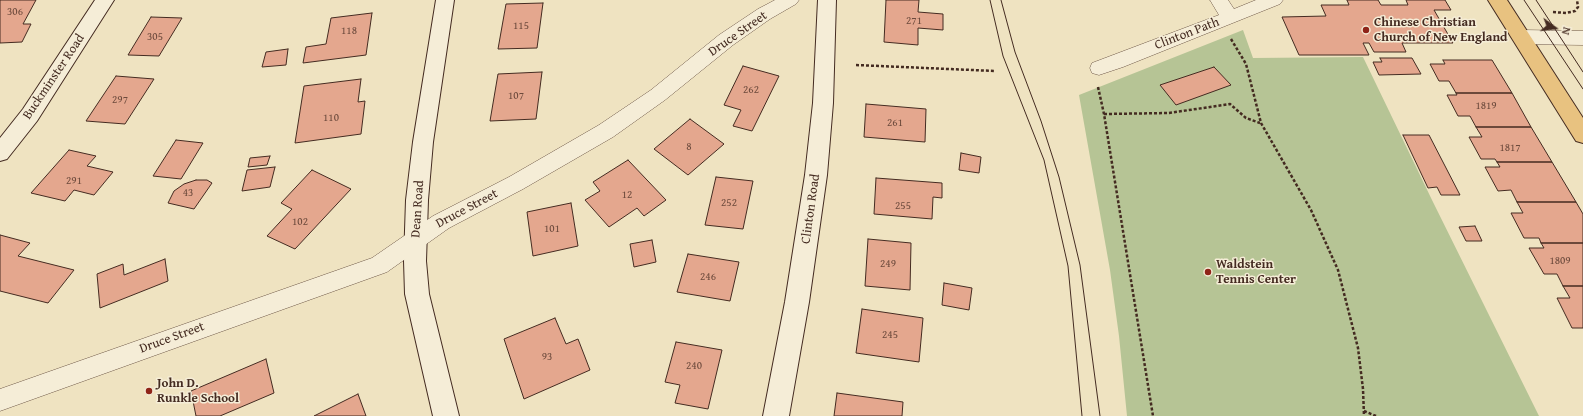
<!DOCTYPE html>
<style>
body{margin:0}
#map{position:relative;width:1583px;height:416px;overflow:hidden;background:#efe3c1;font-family:"Gentium Book Plus",serif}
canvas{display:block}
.north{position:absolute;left:1535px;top:8px;width:40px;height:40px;-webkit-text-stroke:3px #f5edd7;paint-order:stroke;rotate:105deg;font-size:11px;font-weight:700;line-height:16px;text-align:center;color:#442b21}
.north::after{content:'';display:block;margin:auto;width:14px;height:18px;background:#442b21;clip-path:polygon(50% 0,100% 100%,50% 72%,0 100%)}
</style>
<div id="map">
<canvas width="1583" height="416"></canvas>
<div class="north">N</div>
</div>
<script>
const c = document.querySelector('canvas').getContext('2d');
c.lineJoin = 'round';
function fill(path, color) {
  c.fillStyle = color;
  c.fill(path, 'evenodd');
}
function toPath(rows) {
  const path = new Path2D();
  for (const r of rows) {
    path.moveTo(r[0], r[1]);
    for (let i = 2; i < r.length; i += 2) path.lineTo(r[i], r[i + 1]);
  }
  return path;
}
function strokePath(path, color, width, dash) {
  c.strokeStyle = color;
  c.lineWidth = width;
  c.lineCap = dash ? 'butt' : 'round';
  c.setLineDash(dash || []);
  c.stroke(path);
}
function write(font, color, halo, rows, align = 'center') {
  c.font = font + ' "Gentium Book Plus",serif';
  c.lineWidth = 3;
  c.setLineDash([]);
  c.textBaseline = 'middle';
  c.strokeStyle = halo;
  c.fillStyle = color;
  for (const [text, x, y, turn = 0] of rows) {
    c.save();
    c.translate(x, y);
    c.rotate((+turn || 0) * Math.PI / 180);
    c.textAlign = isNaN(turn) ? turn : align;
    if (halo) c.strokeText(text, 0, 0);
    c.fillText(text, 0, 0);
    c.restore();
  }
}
fill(toPath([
 [1243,30,1253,58,1363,57,1432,200,1539,416,1127,416,1119,336,1110,270,1079,95]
]), '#b6c495');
const building = toPath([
 [0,0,36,0,23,24,31,24,22,42,0,43,0,0],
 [886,0,919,0,918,12,943,14,943,30,918,28,918,45,884,42,886,0],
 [1347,0,1378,0,1381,5,1408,5,1406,0,1445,0,1451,10,1434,10,1453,43,1402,43,1406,52,1374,52,1369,43,1363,43,1369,55,1299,55,1282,17,1326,16,1321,5,1349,5,1347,0],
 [543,3,537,48,498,49,506,4,543,3],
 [372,13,366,55,303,63,306,47,326,44,331,18,372,13],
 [151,17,182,18,159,56,128,55,151,17],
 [288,49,286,65,262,67,266,52,288,49],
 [1380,58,1412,58,1421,74,1379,75,1373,62,1382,62,1380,58],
 [1443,60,1492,60,1512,93,1456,93,1449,81,1439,81,1430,64,1445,64,1443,60],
 [743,66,779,76,752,131,733,126,741,110,724,105,743,66],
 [1214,67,1231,85,1176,105,1160,85,1214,67],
 [542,72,536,119,490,121,498,74,542,72],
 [116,76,154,79,125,124,86,121,116,76],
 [361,79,358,102,365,101,361,134,295,143,304,86,361,79],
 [1456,93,1512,93,1531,127,1476,127,1470,116,1458,116,1447,95,1457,95,1456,93],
 [866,104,926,109,925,142,864,137,866,104],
 [690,119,724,144,688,175,654,149,690,119],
 [1476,127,1531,127,1552,162,1497,162,1495,159,1481,159,1469,137,1482,137,1476,127],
 [1403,135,1429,135,1460,195,1441,195,1437,187,1428,188,1403,135],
 [176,140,203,143,181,179,153,176,176,140],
 [69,150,96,156,87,166,113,172,94,195,74,190,65,201,31,193,69,150],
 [961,153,981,157,979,173,959,170,961,153],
 [270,156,267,165,248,167,250,158,270,156],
 [628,160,666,200,644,216,637,208,609,227,585,200,600,191,593,182,628,160],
 [1497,162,1552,162,1576,202,1517,202,1511,190,1498,191,1485,167,1500,167,1497,162],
 [275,167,270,187,242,191,247,170,275,167],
 [312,170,351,189,295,249,267,236,292,209,281,203,312,170],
 [716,177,753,181,743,229,705,225,716,177],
 [876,178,942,183,942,198,933,197,932,219,874,214,876,178],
 [196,180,207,180,212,183,194,209,168,203,174,191,184,184,196,180],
 [1517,202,1576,202,1583,214,1583,243,1541,243,1539,238,1524,238,1511,213,1523,213,1517,202],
 [571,203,578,246,533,256,527,212,571,203],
 [1475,226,1482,241,1466,241,1459,227,1475,226],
 [0,235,30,243,18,256,74,270,48,303,0,291,0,235],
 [868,239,911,243,910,290,865,286,868,239],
 [652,240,656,262,634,267,630,244,652,240],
 [1541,243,1583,243,1583,286,1563,286,1557,274,1544,274,1529,248,1544,248,1541,243],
 [688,254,739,262,730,301,677,292,688,254],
 [165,259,168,281,100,308,97,274,123,264,124,275,165,259],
 [944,283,972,288,969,310,942,305,944,283],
 [1563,286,1583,286,1583,328,1572,328,1557,298,1570,298,1563,286],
 [862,309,923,318,919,362,856,353,862,309],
 [555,318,566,344,578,339,590,370,524,399,504,339,555,318],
 [676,342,722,350,708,409,675,403,680,385,665,382,676,342],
 [266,359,274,393,220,416,196,416,191,391,266,359],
 [837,393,903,402,902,416,834,416,837,393],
 [358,394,366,416,314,416,358,394]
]);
fill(building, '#e4a78e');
strokePath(building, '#442b21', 1);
const street = toPath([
 [775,0,799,0,796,4,770,19,733,45,665,100,613,137,523,189,449,228,387,272,0,411,0,389,372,258,433,216,509,177,599,125,651,90,719,35,758,9,775,0],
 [1210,0,1228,0,1234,9,1256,0,1283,0,1280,4,1123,67,1099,75,1092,73,1090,68,1092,63,1219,15,1210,0],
 [1521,30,1583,31,1583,45,1521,44,1515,42,1512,37,1515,32,1521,30]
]);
const secondary = toPath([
 [95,0,114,0,37,121,7,159,0,161,0,138,23,109,95,0],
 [436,0,454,0,433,142,428,200,426,261,429,294,459,416,433,416,405,294,404,261,406,200,413,142,436,0],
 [818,0,836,0,833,103,827,175,809,302,789,416,763,416,785,302,805,175,813,103,818,0]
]);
const primary = toPath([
 [1488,0,1507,0,1583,118,1583,143,1576,141,1488,0]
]);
strokePath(street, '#6f5949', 1);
strokePath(secondary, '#442b21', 2);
strokePath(primary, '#442b21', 2);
strokePath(toPath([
 [1553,12,1566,13,1575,11,1578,7,1577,0],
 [1231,39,1246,64,1261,123,1311,210,1338,270,1358,348,1363,389,1364,416],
 [856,65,995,71],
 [1098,87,1104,114,1153,416],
 [1104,114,1169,113,1230,104,1246,118,1260,123],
 [1364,411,1376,416]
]), '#442b21', 2.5, [3, 2]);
fill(street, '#f5edd7');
fill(secondary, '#f5edd7');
fill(primary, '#e8c280');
strokePath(toPath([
 [990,0,1003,56,1044,160,1068,266,1082,416],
 [1001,0,1015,52,1041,121,1059,177,1080,265,1100,416],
 [1524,0,1583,89],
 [1536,0,1583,72]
]), '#442b21', 1);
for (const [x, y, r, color] of [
 [1366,30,4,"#8f2418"],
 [1208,272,4,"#8f2418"],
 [149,391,4,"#8f2418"]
]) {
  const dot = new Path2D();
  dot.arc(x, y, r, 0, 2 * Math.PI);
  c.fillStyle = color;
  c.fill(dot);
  strokePath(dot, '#f5edd7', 1.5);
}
write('11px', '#6c4a3c', null, [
 ["306",15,12],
 ["271",914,21],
 ["115",521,26],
 ["118",349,31],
 ["305",155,37],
 ["262",751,90],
 ["107",516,96],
 ["297",120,100],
 ["1819",1486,106],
 ["110",331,118],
 ["261",895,123],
 ["8",689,147],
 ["1817",1510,148],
 ["291",74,181],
 ["43",188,193],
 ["12",627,195],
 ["252",729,203],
 ["255",903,206],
 ["102",300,222],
 ["101",552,229],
 ["1809",1560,261],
 ["249",888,264],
 ["246",708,277],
 ["245",890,335],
 ["93",547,357],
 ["240",694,366]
]);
write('bold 13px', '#442b21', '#f5edd7', [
 ["Chinese Christian",1374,23],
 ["Church of New England",1374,38],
 ["Waldstein",1216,265],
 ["Tennis Center",1216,280],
 ["John D.",157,384],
 ["Runkle School",157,399]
], 'left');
write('13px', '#442b21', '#f5edd7', [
 ["Druce Street",738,34,-35],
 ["Clinton Path",1187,34,-21],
 ["Buckminster Road",54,77,-56],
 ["Dean Road",418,209,-86],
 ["Druce Street",467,209,-28],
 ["Clinton Road",811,209,-82],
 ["Druce Street",172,338,-20]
]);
</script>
